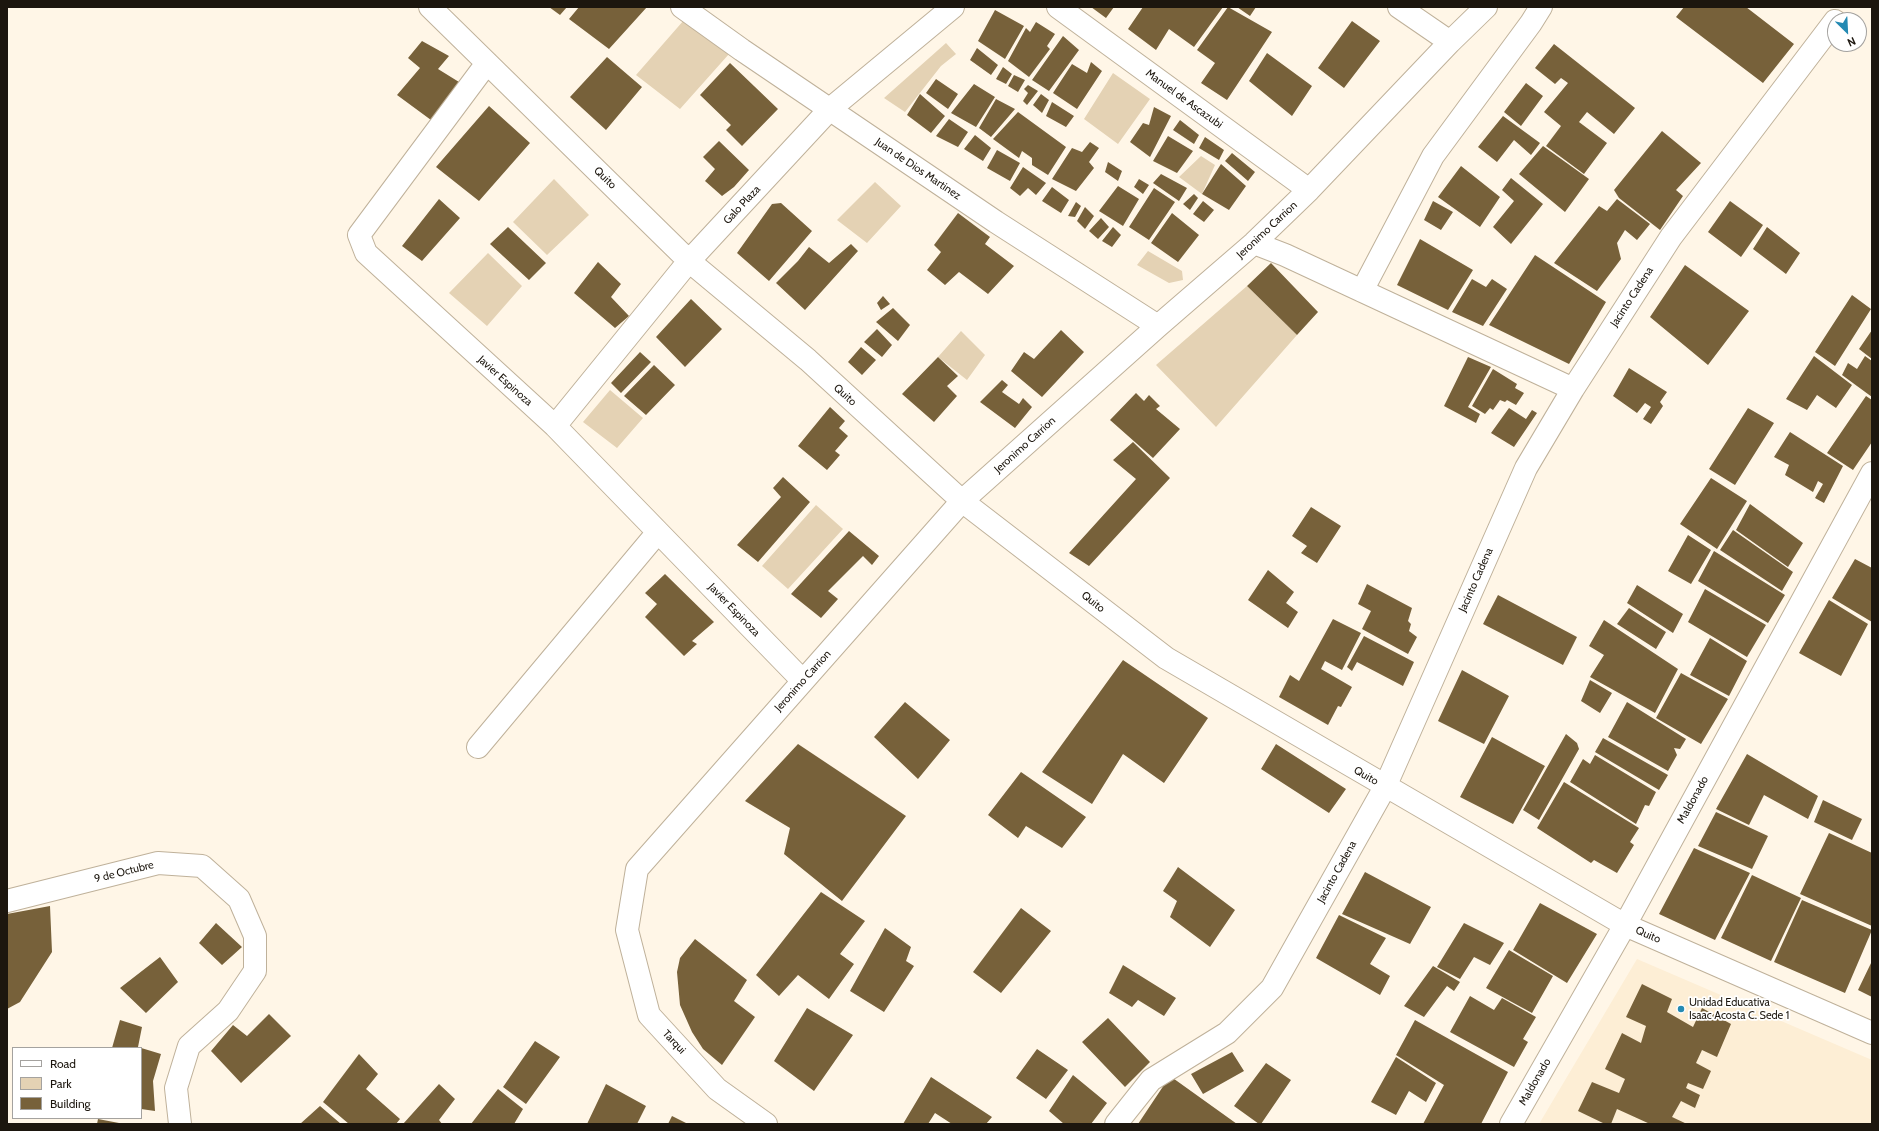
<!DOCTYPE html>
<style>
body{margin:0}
#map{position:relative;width:1879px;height:1131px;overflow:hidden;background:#fff6e7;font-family:Cabin,sans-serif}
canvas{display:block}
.frame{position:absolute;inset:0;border:8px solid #1c160e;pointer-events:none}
.legend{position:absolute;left:12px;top:1047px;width:130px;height:72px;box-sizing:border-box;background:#fff;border:1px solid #a4a29f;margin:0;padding:5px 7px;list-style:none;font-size:12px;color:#1c160e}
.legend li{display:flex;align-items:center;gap:8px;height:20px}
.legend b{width:20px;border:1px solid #a4a29f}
.north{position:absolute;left:1827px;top:12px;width:40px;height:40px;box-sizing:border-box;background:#fff;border:1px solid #a4a29f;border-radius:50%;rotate:156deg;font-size:11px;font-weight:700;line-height:16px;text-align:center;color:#1c160e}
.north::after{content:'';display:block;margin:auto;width:14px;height:18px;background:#248ab3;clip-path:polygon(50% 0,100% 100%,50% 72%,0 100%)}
</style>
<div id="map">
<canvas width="1879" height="1131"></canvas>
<div class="frame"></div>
<ul class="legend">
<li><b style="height:5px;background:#fff"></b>Road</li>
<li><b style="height:11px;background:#e4d2b4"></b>Park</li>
<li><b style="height:11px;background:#77613a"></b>Building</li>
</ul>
<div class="north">N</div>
</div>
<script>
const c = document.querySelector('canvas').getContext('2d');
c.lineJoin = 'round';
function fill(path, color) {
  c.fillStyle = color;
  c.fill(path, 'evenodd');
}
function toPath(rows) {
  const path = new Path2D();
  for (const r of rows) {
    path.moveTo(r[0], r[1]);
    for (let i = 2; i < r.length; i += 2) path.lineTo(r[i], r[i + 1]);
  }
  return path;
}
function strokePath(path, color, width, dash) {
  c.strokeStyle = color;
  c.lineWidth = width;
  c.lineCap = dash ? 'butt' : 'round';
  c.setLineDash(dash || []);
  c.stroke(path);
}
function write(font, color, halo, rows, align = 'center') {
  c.font = font + ' Cabin,sans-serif';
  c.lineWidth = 3.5;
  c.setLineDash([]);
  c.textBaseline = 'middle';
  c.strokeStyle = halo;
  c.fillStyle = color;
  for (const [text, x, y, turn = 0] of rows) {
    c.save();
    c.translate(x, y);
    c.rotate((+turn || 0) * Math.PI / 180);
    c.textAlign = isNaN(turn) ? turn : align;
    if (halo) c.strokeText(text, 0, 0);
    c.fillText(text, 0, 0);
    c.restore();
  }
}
fill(toPath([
 [1637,959,1872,1060,1872,1124,1539,1124]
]), '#fdeed5');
fill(toPath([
 [684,20,729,54,680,109,636,75],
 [946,43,956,54,941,66,905,112,884,98],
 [1113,73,1150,99,1118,144,1084,119],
 [1201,156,1215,165,1202,194,1179,177],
 [554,179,589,215,547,255,513,222],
 [875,182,901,206,867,243,837,220],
 [1148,251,1182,271,1183,280,1169,283,1137,265],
 [488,253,522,286,487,326,449,293],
 [1247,286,1297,335,1216,427,1156,365],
 [961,331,985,355,967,380,938,357],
 [610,390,643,418,617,448,583,422],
 [816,505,843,529,788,589,762,566]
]), '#e4d2b4');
fill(toPath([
 [549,7,567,7,560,15],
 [579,7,647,7,609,49,569,19],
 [1091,7,1114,7,1106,18],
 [1143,7,1223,7,1194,47,1169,29,1156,50,1128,29],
 [1228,7,1272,32,1227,100,1201,83,1215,63,1197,50],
 [1237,7,1256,7,1250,16],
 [1684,7,1746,7,1794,44,1763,83,1676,17],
 [995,10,1024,26,1005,59,978,41],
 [1352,21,1380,41,1344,88,1318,68],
 [1036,22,1055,34,1047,46,1050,49,1029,77,1008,61,1026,28,1030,32],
 [1063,36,1079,50,1049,91,1032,80],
 [422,41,449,56,438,69,459,82,431,120,397,95,420,68,408,58],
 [1554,44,1635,108,1614,134,1587,112,1579,122,1607,143,1584,174,1546,146,1561,126,1544,112,1568,83,1561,78,1555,84,1535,68],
 [977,48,998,65,991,75,970,60],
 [1267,53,1312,86,1292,116,1249,81],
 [607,57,642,87,606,130,570,97],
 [1091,62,1102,71,1077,109,1053,93,1072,64,1087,73],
 [730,63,778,109,742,146,726,130,731,125,700,95],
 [1003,67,1012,74,1006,84,996,79],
 [1014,75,1025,80,1018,92,1008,86],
 [936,79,958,94,948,109,926,93],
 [1526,83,1543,96,1521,126,1504,112],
 [974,84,995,97,976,127,951,113],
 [1028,85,1038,91,1027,105,1023,101,1028,93,1024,89],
 [920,94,945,116,931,133,907,115],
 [1041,94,1049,100,1042,113,1033,105],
 [996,99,1015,109,991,137,979,128],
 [1052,102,1074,116,1066,127,1046,116],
 [489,106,530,143,479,201,436,167],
 [1154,107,1171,116,1150,157,1130,142,1143,123,1149,125],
 [1018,112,1066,147,1048,175,1032,165,1032,158,1022,151,1019,158,993,139],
 [1503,116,1540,143,1531,155,1514,140,1497,162,1478,147],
 [949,119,968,132,958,147,936,136],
 [1180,120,1199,135,1194,144,1173,130],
 [1662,131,1701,163,1676,190,1683,196,1660,230,1619,198,1614,190],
 [975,135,991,148,983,161,964,149],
 [1168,136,1193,151,1177,173,1153,161],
 [1205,137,1224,150,1219,160,1199,148],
 [719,141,749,170,734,187,722,196,705,181,715,169,703,157],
 [1090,142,1099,148,1089,162,1094,168,1076,191,1052,179,1072,148,1082,152],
 [1543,146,1589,179,1565,212,1519,174],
 [997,150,1020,163,1010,181,987,168],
 [1232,153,1255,172,1248,181,1225,161],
 [1108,162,1122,171,1118,181,1105,172],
 [1221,164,1246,186,1229,210,1202,194],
 [1461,166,1500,197,1480,227,1438,197],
 [1023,167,1046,183,1036,195,1028,188,1020,196,1010,188],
 [1161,174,1187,188,1179,201,1153,183],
 [1511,178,1543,204,1511,244,1493,227,1514,201,1502,190],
 [1139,179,1149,185,1143,194,1134,187],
 [1118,186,1139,199,1123,226,1099,211],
 [1052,187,1069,200,1061,213,1042,201],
 [1154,188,1175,202,1149,240,1129,227],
 [1194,194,1198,198,1190,210,1183,204],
 [439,199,460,218,422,261,402,246],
 [1617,199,1650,224,1637,240,1625,230,1617,243,1621,259,1597,291,1554,263,1599,206,1607,211],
 [1203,201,1214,210,1204,222,1193,214],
 [1433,201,1453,212,1441,230,1424,220],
 [1730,201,1763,225,1741,257,1708,232],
 [1076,202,1081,206,1075,217,1068,216],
 [781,203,812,231,769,281,737,253,772,204],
 [1085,207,1094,216,1085,229,1077,221],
 [958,213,990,237,985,244,1014,266,988,294,959,272,945,285,927,270,941,252,934,245],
 [1172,213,1199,235,1178,262,1151,243],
 [1101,218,1109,227,1098,239,1089,231],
 [508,227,546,263,529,280,490,244],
 [1113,227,1121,235,1112,247,1102,241],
 [1767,227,1800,253,1786,274,1753,249],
 [1420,239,1473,270,1448,310,1397,285],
 [851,244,858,251,805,310,776,283,798,261,809,247,829,263],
 [1535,255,1606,302,1569,364,1489,325],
 [598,262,621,284,611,297,629,316,615,328,574,293],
 [1271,263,1318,312,1297,335,1247,286],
 [1685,265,1749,311,1708,365,1650,317],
 [1472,279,1486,287,1492,279,1507,289,1483,326,1452,312],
 [1852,295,1871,309,1835,366,1815,352],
 [883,296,890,304,881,310,877,303],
 [691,299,722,329,685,367,656,337],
 [893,308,910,325,898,341,876,322],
 [877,329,892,345,882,357,864,342],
 [1061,330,1084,352,1042,397,1011,371,1024,352,1034,359],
 [1872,330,1872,359,1859,349],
 [861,347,876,360,862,375,848,362],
 [640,352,651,362,621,393,611,383],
 [1814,356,1852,385,1836,408,1817,395,1807,410,1786,399],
 [1865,356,1872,361,1872,397,1842,375,1848,363,1857,369],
 [938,357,958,376,947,386,957,396,934,422,902,394],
 [1468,357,1491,367,1468,407,1480,414,1476,423,1444,406],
 [654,365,675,385,646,415,624,396],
 [1629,368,1667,392,1660,402,1663,406,1651,424,1643,419,1651,407,1645,403,1637,413,1613,396],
 [1493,369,1517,384,1515,388,1524,393,1516,405,1507,400,1505,402,1500,400,1493,410,1490,408,1485,414,1472,406],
 [1002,380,1008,385,1002,392,1019,404,1023,398,1032,407,1015,428,980,402],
 [1136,393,1144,401,1149,395,1160,406,1156,409,1180,429,1153,458,1110,420],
 [1866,396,1872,400,1872,442,1853,470,1827,453],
 [830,407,845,421,839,428,848,436,835,451,840,455,827,470,798,446],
 [1509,408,1526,419,1532,410,1537,413,1514,447,1491,433],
 [1748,408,1774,423,1735,485,1709,469],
 [1790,432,1843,466,1824,503,1815,498,1823,484,1818,481,1813,492,1785,475,1789,465,1774,457],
 [1133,442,1170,478,1089,566,1069,553,1136,479,1113,460],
 [783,477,810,502,758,562,737,545,781,497,773,488],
 [1711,478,1747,501,1717,549,1680,524],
 [1750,504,1803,543,1788,567,1736,530],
 [1311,507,1341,526,1317,563,1301,553,1307,546,1292,536],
 [1733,530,1793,572,1782,591,1720,550],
 [849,531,879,556,872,565,863,556,828,591,838,599,821,618,791,594],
 [1688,535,1711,550,1691,584,1668,571],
 [1714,551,1785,595,1768,623,1698,581],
 [1855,559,1872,568,1872,622,1832,598],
 [1268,570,1294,592,1286,603,1298,612,1288,628,1248,600],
 [665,574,714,622,692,641,697,644,684,656,645,617,657,604,645,593],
 [1367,584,1412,608,1408,621,1411,624,1409,631,1417,637,1408,654,1362,629,1371,611,1358,604],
 [1637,585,1683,614,1673,633,1627,603],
 [1705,589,1766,625,1747,657,1688,622],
 [1498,595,1577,637,1563,665,1483,624],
 [1829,600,1868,624,1841,676,1799,653],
 [1629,608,1666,632,1656,649,1617,624],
 [1333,619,1361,633,1342,670,1325,661,1321,669,1352,687,1341,707,1338,706,1328,725,1279,697,1290,675,1299,681],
 [1604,620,1678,669,1655,713,1590,677,1604,655,1589,646],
 [1364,636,1414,662,1403,686,1357,662,1352,671,1347,667],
 [1710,638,1747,661,1729,696,1690,675],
 [1123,660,1208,718,1164,783,1123,754,1092,804,1042,772],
 [1462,670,1509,696,1484,744,1438,721],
 [1681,673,1728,699,1701,744,1656,718],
 [1590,680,1612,693,1600,713,1581,701],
 [905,702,950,740,918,779,874,737],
 [1627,702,1686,739,1680,749,1674,748,1677,755,1668,771,1608,737],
 [1566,734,1577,743,1579,749,1539,820,1523,810],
 [1492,737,1545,766,1513,824,1460,797],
 [1603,738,1668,775,1659,790,1595,752],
 [798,744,906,816,842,901,784,854,790,828,745,801],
 [1276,744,1346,789,1329,813,1261,769],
 [1747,754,1818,796,1808,819,1764,795,1749,825,1716,809],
 [1595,755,1656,792,1649,806,1645,805,1636,824,1570,782,1583,759,1590,764],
 [1021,772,1086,817,1062,848,1026,826,1018,838,988,815],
 [1564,782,1639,828,1630,842,1634,845,1617,873,1594,860,1591,863,1537,828],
 [1823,800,1862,819,1852,840,1814,822],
 [1716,812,1768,836,1752,869,1698,846],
 [1829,833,1872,853,1872,926,1800,894],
 [1694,848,1750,873,1715,940,1659,914],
 [1178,867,1235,910,1210,947,1170,917,1177,901,1163,891],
 [1365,872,1431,907,1410,944,1342,914],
 [1752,875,1801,898,1771,961,1721,938],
 [821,892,865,921,840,954,854,964,829,999,798,975,779,996,756,975],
 [1802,900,1872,930,1845,993,1774,962],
 [1540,903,1597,934,1567,983,1513,950],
 [50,906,52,952,20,1002,7,1009,7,914],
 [1021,908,1051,931,1001,993,973,972],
 [1339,915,1386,938,1370,964,1390,976,1380,995,1316,958],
 [216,923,242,947,222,965,199,943],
 [1464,923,1504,943,1490,965,1474,957,1460,979,1437,967],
 [885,928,911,947,906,961,914,966,884,1012,850,991],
 [695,939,747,980,734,1001,755,1017,722,1065,703,1049,692,1032,680,1005,677,972,680,958],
 [1509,950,1553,976,1532,1013,1486,988],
 [160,957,178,982,146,1013,120,988],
 [1872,961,1872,997,1858,990],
 [1123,965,1176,998,1164,1016,1138,1000,1132,1007,1109,993],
 [1433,966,1460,982,1454,991,1447,986,1424,1017,1404,1006],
 [1642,984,1672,999,1667,1012,1693,1027,1702,1008,1731,1024,1717,1057,1702,1050,1696,1063,1711,1071,1703,1089,1688,1083,1686,1088,1700,1095,1695,1108,1681,1101,1672,1117,1687,1124,1650,1124,1617,1109,1611,1124,1605,1124,1578,1111,1592,1082,1619,1093,1625,1079,1605,1069,1622,1033,1641,1043,1646,1026,1626,1017],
 [1470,996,1494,1010,1502,998,1536,1017,1523,1039,1528,1042,1514,1067,1450,1032],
 [807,1008,853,1035,814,1091,774,1061],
 [269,1014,291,1036,241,1083,211,1051,233,1025,247,1036],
 [1108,1018,1150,1062,1125,1087,1082,1042],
 [120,1020,142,1027,138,1047,161,1054,153,1081,155,1111,141,1109,141,1048,112,1048],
 [1415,1020,1508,1072,1481,1124,1423,1124,1444,1085,1396,1055],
 [535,1041,560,1057,526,1104,503,1087],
 [1037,1049,1068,1070,1046,1099,1016,1078],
 [1232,1052,1244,1071,1203,1094,1191,1074],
 [359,1054,378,1074,366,1089,400,1119,396,1124,349,1124,323,1102],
 [1396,1057,1436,1083,1426,1102,1409,1091,1396,1115,1371,1102],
 [1266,1063,1291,1080,1261,1124,1259,1124,1234,1106],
 [1073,1075,1107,1103,1091,1124,1064,1124,1049,1111],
 [1170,1076,1237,1124,1138,1124],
 [931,1077,992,1117,986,1124,952,1124,935,1113,928,1124,903,1124],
 [439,1084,455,1099,439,1120,442,1124,403,1124],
 [606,1084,646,1106,637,1124,587,1124],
 [498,1089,523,1109,514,1124,471,1124],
 [320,1106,341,1124,300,1124],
 [672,1116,688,1124,668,1124],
 [98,1119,119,1123,119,1124,97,1124]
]), '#77613a');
const street = toPath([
 [430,7,689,261,808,360,962,501,1166,658,1625,925,1872,1033],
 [682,7,742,50,996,222,1158,326],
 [1058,7,1309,190],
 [1399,7,1450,42],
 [487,63,359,235,366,253,555,426,803,681],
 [1254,243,1285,255,1573,389],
 [1362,291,1433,156,1531,23,1541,7],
 [555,426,689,261,830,109,953,7],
 [478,747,658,532],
 [7,901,158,863,202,866,239,899,255,936,255,971,228,1011,189,1046,176,1088,180,1124],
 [766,1124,717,1089,649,1015,627,930,637,869,962,501,1158,326,1254,243,1309,190,1450,42,1486,7],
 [1116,1124,1151,1080,1227,1033,1272,988,1385,787,1526,468,1573,389,1671,237,1835,21],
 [1511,1124,1625,925,1872,473]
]);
strokePath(street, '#bfb19a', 24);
strokePath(street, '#fff', 22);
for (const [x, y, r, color] of [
 [1681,1009,4,"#248ab3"]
]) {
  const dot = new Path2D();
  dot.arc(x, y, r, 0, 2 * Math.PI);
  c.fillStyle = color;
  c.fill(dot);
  strokePath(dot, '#fff', 1.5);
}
write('11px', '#1c160e', '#fff', [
 ["Manuel de Ascazubi",1184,99,36],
 ["Juan de Dios Martinez",918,169,34],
 ["Quito",605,178,44],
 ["Galo Plaza",742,205,-47],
 ["Jeronimo Carrion",1267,230,-43],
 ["Jacinto Cadena",1632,297,-57],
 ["Javier Espinoza",505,381,42],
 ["Quito",845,395,42],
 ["Jeronimo Carrion",1025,445,-42],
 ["Jacinto Cadena",1476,580,-66],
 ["Quito",1093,602,38],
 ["Javier Espinoza",734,610,46],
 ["Jeronimo Carrion",803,681,-48],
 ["Quito",1366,776,30],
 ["Maldonado",1693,800,-61],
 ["9 de Octubre",124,872,-14],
 ["Jacinto Cadena",1337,872,-61],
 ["Quito",1648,935,23],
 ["Tarqui",674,1042,47],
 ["Maldonado",1535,1082,-60]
]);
write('11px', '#1c160e', '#fff', [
 ["Unidad Educativa",1689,1003],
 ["Isaac Acosta C. Sede 1",1689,1016]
], 'left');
</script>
